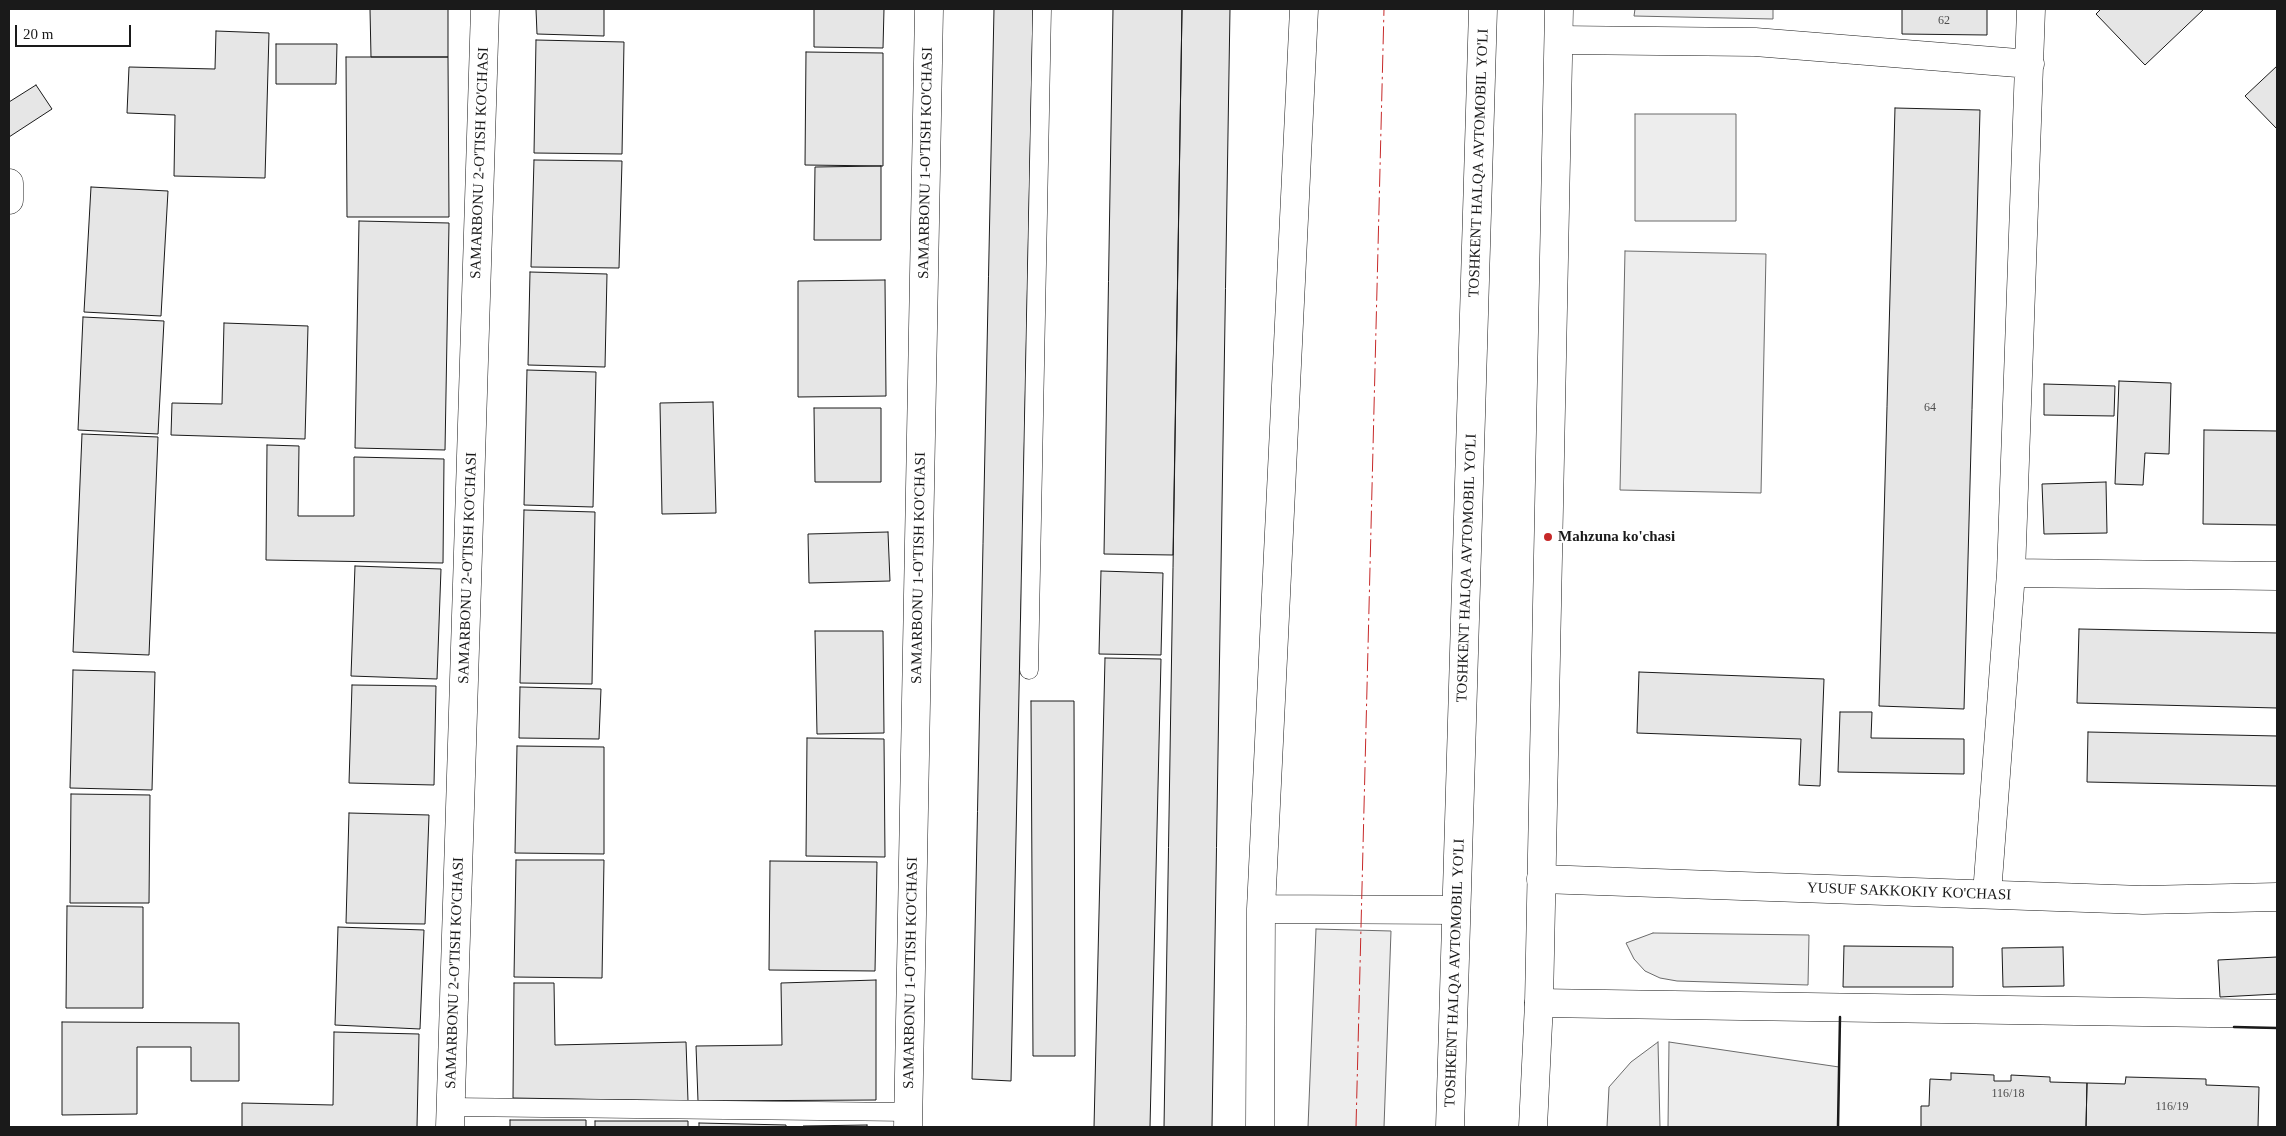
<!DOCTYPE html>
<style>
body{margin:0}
#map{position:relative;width:2286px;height:1136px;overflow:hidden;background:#fff;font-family:Georgia,serif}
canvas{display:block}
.frame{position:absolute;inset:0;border:10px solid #1a1a1a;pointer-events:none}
.scale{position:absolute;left:15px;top:25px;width:116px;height:22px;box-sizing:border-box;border:2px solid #1a1a1a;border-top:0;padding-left:6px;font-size:15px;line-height:18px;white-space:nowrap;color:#1a1a1a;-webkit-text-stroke:4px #fff;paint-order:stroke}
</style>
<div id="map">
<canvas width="2286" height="1136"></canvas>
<div class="frame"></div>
<div class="scale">20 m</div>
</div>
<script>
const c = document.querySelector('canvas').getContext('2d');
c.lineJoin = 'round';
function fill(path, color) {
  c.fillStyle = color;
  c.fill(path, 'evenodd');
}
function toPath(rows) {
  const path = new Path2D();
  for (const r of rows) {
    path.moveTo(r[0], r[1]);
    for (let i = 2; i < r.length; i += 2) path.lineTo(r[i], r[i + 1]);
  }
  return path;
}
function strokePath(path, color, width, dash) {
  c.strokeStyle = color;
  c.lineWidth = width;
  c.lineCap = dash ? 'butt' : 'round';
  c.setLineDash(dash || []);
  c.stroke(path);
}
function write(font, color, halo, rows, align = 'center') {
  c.font = font + ' Georgia,serif';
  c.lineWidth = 4;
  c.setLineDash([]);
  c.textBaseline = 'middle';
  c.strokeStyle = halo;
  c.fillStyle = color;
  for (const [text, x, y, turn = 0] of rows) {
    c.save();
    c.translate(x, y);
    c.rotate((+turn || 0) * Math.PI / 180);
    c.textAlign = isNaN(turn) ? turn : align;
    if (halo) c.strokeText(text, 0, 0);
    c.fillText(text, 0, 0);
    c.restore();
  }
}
const built = toPath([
 [1635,9,1773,9,1773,19,1634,16,1635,9],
 [1635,114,1736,114,1736,221,1635,221,1635,114],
 [1625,251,1766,254,1761,493,1620,490,1625,251],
 [1316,929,1391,931,1384,1127,1308,1127,1316,929],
 [1653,933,1809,935,1808,985,1677,981,1660,978,1645,971,1634,959,1626,943,1653,933],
 [1658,1042,1660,1127,1607,1127,1609,1087,1631,1062,1658,1042],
 [1669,1042,1839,1067,1838,1127,1668,1127,1669,1042]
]);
fill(built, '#ededed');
strokePath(built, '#6a6a6a', 1);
const building = toPath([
 [370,9,448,9,448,57,371,57,370,9],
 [536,9,604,9,604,36,537,34,536,9],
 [814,9,884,9,883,48,814,47,814,9],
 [994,9,1033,9,1011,1081,972,1079,994,9],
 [1113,9,1182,9,1173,555,1104,554,1113,9],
 [1182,9,1230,9,1212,1127,1164,1127,1182,9],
 [1902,9,1987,9,1987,35,1902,34,1902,9],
 [2101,9,2204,9,2145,65,2096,14,2101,9],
 [216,31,269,33,265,178,174,176,175,115,127,113,129,67,215,69,216,31],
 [536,40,624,42,622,154,534,153,536,40],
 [276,44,337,44,336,84,276,84,276,44],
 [806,52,883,53,883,166,805,165,806,52],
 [346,57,448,57,449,217,347,217,346,57],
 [2277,66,2277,129,2245,96,2277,66],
 [36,85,52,109,9,137,9,102,36,85],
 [1895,108,1980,110,1964,709,1879,706,1895,108],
 [534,160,622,161,619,268,531,267,534,160],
 [881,166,881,240,814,240,815,167,881,166],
 [91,187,168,191,161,316,84,312,91,187],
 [359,221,449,223,445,450,355,448,359,221],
 [530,272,607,274,605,367,528,365,530,272],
 [885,280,886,396,798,397,798,281,885,280],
 [83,317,164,321,158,434,78,430,83,317],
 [224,323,308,326,305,439,171,435,172,403,222,404,224,323],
 [527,370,596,372,593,507,524,505,527,370],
 [2119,381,2171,383,2169,454,2145,453,2143,485,2115,484,2119,381],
 [2044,384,2115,386,2114,416,2044,415,2044,384],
 [713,402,716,513,662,514,660,403,713,402],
 [814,408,881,408,881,482,815,482,814,408],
 [2204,430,2277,431,2277,525,2203,524,2204,430],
 [82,434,158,437,149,655,73,652,82,434],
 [267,445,299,446,298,516,354,516,354,457,444,459,443,563,266,560,267,445],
 [2106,482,2107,533,2044,534,2042,484,2106,482],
 [524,510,595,512,592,684,520,683,524,510],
 [888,532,890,581,809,583,808,534,888,532],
 [355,566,441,569,437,679,351,676,355,566],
 [1101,571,1163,573,1161,655,1099,654,1101,571],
 [2079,629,2277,633,2277,708,2077,703,2079,629],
 [815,631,883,631,884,733,817,734,815,631],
 [1105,658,1161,659,1150,1127,1094,1127,1105,658],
 [73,670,155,672,152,790,70,788,73,670],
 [1639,672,1824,679,1820,786,1799,785,1801,739,1637,733,1639,672],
 [352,685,436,686,434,785,349,783,352,685],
 [520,687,601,689,599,739,519,738,520,687],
 [1031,701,1074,701,1075,1056,1033,1056,1031,701],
 [1840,712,1872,712,1871,738,1964,739,1964,774,1838,772,1840,712],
 [2088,732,2277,736,2277,786,2087,782,2088,732],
 [807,738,884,739,885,857,806,856,807,738],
 [517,746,604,747,604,854,515,853,517,746],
 [71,794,150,795,149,903,70,903,71,794],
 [349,813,429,815,425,924,346,923,349,813],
 [516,860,604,860,602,978,514,977,516,860],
 [770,861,877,862,875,971,769,970,770,861],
 [67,906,143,907,143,1008,66,1008,67,906],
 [338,927,424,930,420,1029,335,1025,338,927],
 [1844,946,1953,947,1953,987,1843,987,1844,946],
 [2063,947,2064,986,2003,987,2002,948,2063,947],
 [2277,957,2277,994,2220,997,2218,960,2277,957],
 [876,980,876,1100,698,1101,696,1046,782,1045,781,983,876,980],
 [514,983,554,983,555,1045,686,1042,688,1101,513,1098,514,983],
 [62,1022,239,1023,239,1081,191,1081,191,1047,137,1047,137,1114,62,1115,62,1022],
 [334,1032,419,1034,417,1127,242,1127,242,1103,333,1105,334,1032],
 [1951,1073,1994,1075,1994,1081,2011,1081,2011,1075,2050,1077,2050,1082,2087,1083,2086,1127,1921,1127,1921,1106,1929,1106,1930,1079,1951,1080,1951,1073],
 [2126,1077,2206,1079,2206,1085,2259,1087,2258,1127,2086,1127,2087,1083,2125,1084,2126,1077],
 [510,1120,586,1120,586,1127,510,1127,510,1120],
 [595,1121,688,1121,688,1127,595,1127,595,1121],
 [699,1123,786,1125,786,1127,699,1127,699,1123],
 [867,1125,867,1127,803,1127,803,1126,867,1125]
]);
fill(building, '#e6e6e6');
strokePath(building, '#1a1a1a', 1);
const lane = toPath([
 [1029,670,1042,9],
 [451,1107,909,1112]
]);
const street = toPath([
 [1559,40,1755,42,2030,64],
 [9,200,9,183],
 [2011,573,2277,576],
 [1987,894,2011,573,2031,9],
 [1261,909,1456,910],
 [1539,1003,2277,1014],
 [450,1127,485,9],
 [908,1127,929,9],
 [1260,1127,1261,909,1304,9]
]);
const secondary = toPath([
 [1541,879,2143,900,2277,897]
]);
const highway = toPath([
 [1450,1127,1483,9],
 [1533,1127,1539,1003,1559,9]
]);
strokePath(lane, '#1a1a1a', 19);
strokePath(street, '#1a1a1a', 29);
strokePath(secondary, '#1a1a1a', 29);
strokePath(highway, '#1a1a1a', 29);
strokePath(lane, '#fff', 18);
strokePath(street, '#fff', 28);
strokePath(secondary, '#fff', 28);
strokePath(highway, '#fff', 28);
strokePath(toPath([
 [2234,1027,2277,1028],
 [1838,1127,1840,1017]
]), '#1a1a1a', 2.5);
strokePath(toPath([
 [1356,1127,1384,9]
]), '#c62828', 1, [18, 4, 2.5, 4]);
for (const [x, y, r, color] of [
 [1548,537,5,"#c62828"]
]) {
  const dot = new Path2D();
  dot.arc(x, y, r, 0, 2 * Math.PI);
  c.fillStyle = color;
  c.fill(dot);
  strokePath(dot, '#fff', 2);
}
write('12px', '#4d4d4d', null, [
 ["62",1944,21],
 ["64",1930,408],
 ["116/18",2008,1094],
 ["116/19",2172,1107]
]);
write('15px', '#1a1a1a', '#fff', [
 ["SAMARBONU 2-O'TISH KO'CHASI",480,163,-88],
 ["SAMARBONU 1-O'TISH KO'CHASI",926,163,-89],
 ["TOSHKENT HALQA AVTOMOBIL YO'LI",1479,163,-88],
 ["SAMARBONU 2-O'TISH KO'CHASI",468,568,-88],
 ["SAMARBONU 1-O'TISH KO'CHASI",919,568,-89],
 ["TOSHKENT HALQA AVTOMOBIL YO'LI",1467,568,-88],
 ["YUSUF SAKKOKIY KO'CHASI",1909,892,2],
 ["SAMARBONU 2-O'TISH KO'CHASI",455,973,-88],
 ["SAMARBONU 1-O'TISH KO'CHASI",911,973,-89],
 ["TOSHKENT HALQA AVTOMOBIL YO'LI",1455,973,-88]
]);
write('bold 15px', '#1a1a1a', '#fff', [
 ["Mahzuna ko'chasi",1558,537]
], 'left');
</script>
